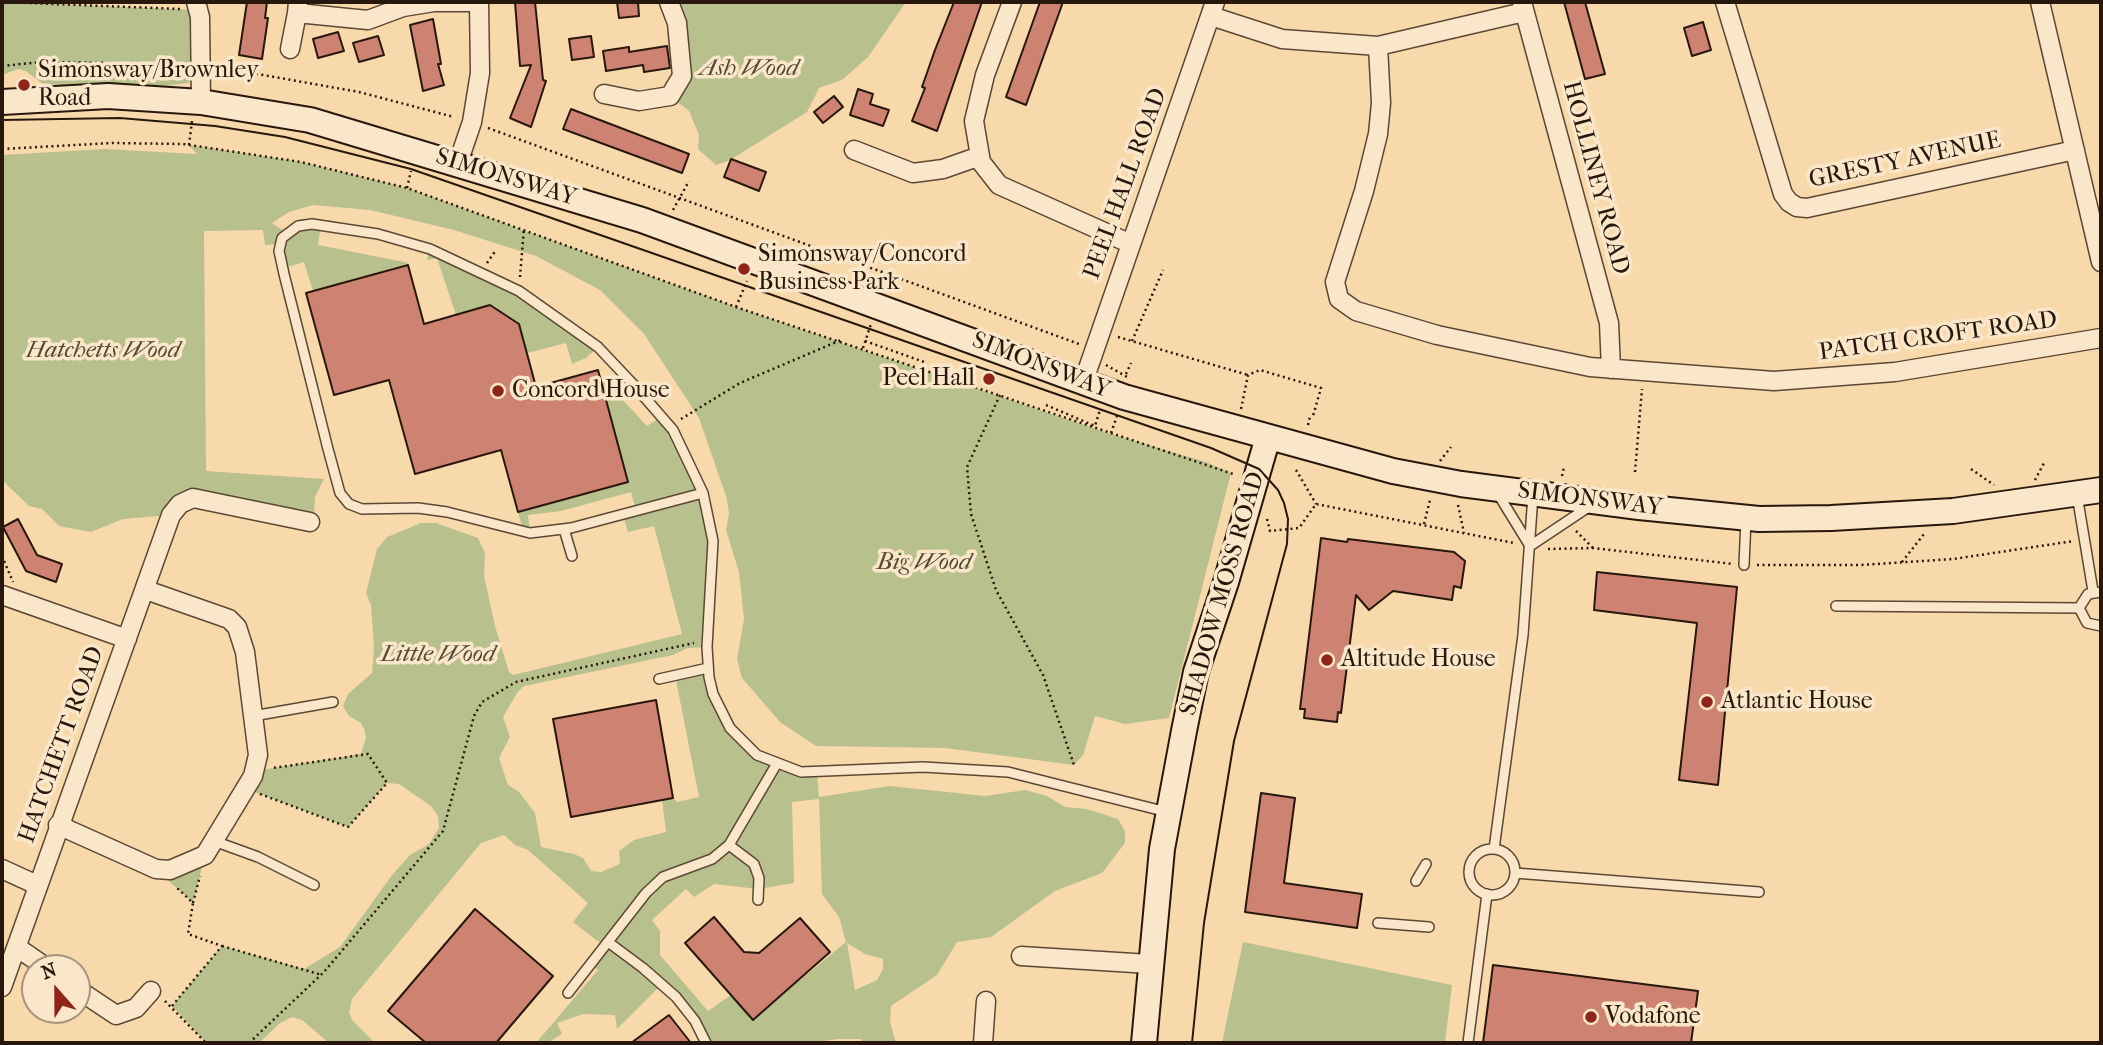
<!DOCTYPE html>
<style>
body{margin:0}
#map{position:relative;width:2103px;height:1045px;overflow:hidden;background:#f8d9ac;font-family:"IM FELL French Canon",serif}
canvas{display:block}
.frame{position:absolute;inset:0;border:4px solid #27170c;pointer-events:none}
.north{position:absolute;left:21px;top:954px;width:70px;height:70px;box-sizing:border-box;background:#fae6c9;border:2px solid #a6937d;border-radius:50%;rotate:339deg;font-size:19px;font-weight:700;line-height:28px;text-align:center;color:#27170c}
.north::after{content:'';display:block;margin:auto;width:24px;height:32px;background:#8f2418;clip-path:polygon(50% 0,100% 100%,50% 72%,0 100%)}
</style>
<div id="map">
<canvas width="2103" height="1045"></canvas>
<div class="frame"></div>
<div class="north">N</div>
</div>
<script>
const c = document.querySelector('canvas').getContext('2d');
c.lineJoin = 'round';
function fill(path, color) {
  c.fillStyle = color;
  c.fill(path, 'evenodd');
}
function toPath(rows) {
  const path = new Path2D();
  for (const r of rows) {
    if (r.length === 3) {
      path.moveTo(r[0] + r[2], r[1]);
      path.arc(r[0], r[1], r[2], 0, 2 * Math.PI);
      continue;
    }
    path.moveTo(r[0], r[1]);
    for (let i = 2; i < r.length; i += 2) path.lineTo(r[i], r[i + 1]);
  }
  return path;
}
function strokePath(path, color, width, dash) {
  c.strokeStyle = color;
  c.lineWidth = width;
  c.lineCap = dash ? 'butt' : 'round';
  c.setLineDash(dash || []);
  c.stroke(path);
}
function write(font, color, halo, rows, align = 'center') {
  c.font = font + ' "IM FELL French Canon",serif';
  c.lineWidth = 7;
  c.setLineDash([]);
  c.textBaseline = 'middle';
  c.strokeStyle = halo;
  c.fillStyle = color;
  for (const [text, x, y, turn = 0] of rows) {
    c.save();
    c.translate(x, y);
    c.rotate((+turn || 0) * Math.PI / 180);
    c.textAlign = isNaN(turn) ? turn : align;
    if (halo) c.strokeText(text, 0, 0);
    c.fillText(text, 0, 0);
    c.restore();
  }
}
fill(toPath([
 [2,2,198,10,201,76,188,83,141,89,43,84,26,71,18,69,2,75],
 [669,2,906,2,868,57,842,80,819,88,807,112,730,160,716,165,698,149,699,135,689,111,670,96,682,76],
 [189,145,301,162,407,188,736,307,1111,434,1206,462,1231,473,1169,718,1125,724,1095,716,1083,755,1074,765,945,748,816,746,780,722,742,678,737,659,744,619,739,572,726,530,729,514,727,499,699,418,644,334,600,290,536,256,454,230,370,210,313,205,289,212,272,223,287,233,298,226,321,225,318,245,409,263,313,291,304,262,283,268,279,244,265,245,263,230,204,231,206,471,324,479,315,497,314,516,208,499,171,515,123,519,91,532,59,526,42,509,29,506,2,480,2,155,105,149,197,154],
 [430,249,495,278,598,347,586,358,572,364,566,343,527,353,519,324,490,305,456,315,437,258,427,260],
 [606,382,647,426,662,416,673,430,711,525,707,647,688,648,673,655,524,686,517,693,503,717,510,737,499,758,508,785,519,792,535,813,541,847,574,854,583,858,591,871,601,872,620,864,619,851,634,840,666,832,662,800,673,798,677,802,699,797,675,675,708,668,720,711,757,755,817,773,819,797,890,786,985,796,1025,790,1047,796,1065,807,1087,809,1118,819,1125,831,1125,843,1102,873,1055,891,991,937,957,942,937,975,891,1006,890,1022,896,1043,862,1043,861,1039,838,1039,811,1043,706,1043,662,984,617,1029,615,1015,583,1014,557,1023,562,1034,547,1043,536,1043,598,970,590,965,604,946,573,922,588,903,528,850,515,845,504,835,481,843,352,999,349,1012,352,1020,375,1043,329,1043,302,1020,292,1017,280,1023,259,1043,206,1043,172,1006,222,946,304,969,340,947,392,875,410,855,429,844,439,828,438,816,431,806,399,784,387,783,348,827,247,789,255,771,361,754,366,737,364,729,361,723,349,716,343,706,348,694,372,673,374,647,371,605,366,593,377,549,387,537,421,523,436,523,478,538,485,553,484,576,495,626,509,672,513,675,682,634,654,526,628,532,623,515,636,511,631,492,561,511,528,515,530,533,524,533,518,512,628,481,601,383],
 [819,799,822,894,839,917,846,942,753,1019,731,995,708,1011,660,955,660,931,652,920,686,889,694,897,714,884,758,889,794,883,792,802],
 [847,943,865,954,883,959,883,969,877,980,855,990],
 [205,855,193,903,156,869],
 [1243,942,1452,985,1445,1043,1222,1043]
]), '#b8c08d');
const building = toPath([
 [247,2,267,2,265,18,268,18,262,59,239,55,247,2],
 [515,2,535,2,543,80,546,81,531,127,510,118,531,65,520,66,515,2],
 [617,2,638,2,639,16,619,18,617,2],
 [954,2,982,2,937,131,912,121,925,88,922,87,935,50,954,2],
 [1040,2,1063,2,1026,105,1006,97,1040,2],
 [1564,2,1585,2,1605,74,1585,79,1564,2],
 [433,19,441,64,438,64,444,85,423,91,410,25,433,19],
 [1703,22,1711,50,1692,56,1684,28,1703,22],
 [338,32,344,51,318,58,313,39,338,32],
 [378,36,384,55,359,62,353,43,378,36],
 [591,36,594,57,572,60,569,39,591,36],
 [667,46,670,68,644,72,643,65,606,71,603,51,629,47,629,52,667,46],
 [858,89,873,94,870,104,889,110,883,126,850,115,858,89],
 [834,96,843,107,823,123,814,112,834,96],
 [571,109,689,154,682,173,563,129,571,109],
 [731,159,766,172,759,191,724,177,731,159],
 [408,265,424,324,490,305,519,324,536,387,598,370,628,482,518,512,501,450,415,474,389,380,334,395,306,293,408,265],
 [18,519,37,555,62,564,56,582,26,571,3,527,18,519],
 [1321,538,1347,542,1348,539,1454,552,1465,561,1461,588,1454,586,1452,600,1393,591,1369,610,1356,595,1341,713,1338,712,1337,722,1304,718,1305,709,1300,709,1321,538],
 [1597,572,1737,587,1718,785,1679,780,1697,623,1594,610,1597,572],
 [656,700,673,798,571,817,553,719,656,700],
 [1261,793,1295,798,1284,883,1362,894,1357,928,1245,912,1261,793],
 [475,909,553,976,496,1043,426,1043,388,1011,475,909],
 [714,917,744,952,759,953,800,918,830,952,753,1020,685,943,714,917],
 [1493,965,1698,991,1691,1043,1483,1043,1493,965],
 [669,1015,691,1043,631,1043,669,1015]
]);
fill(building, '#ce8372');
strokePath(building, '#27170c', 2);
const lane = toPath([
 [703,493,571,528,530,533,447,512,418,508,362,509,349,504,340,493,328,449,284,274,279,251,282,238,298,226,312,224,378,234,430,249,519,291,598,347,633,384,673,430,703,493,713,541,707,647,709,677,713,694,730,728,757,755,801,772,923,767,1008,772,1167,812],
 [1498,494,1530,546,1590,506],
 [2077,495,2093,591],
 [564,529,572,556],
 [1744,565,1746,519],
 [2101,592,2088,594,2079,608,2087,623,2101,626],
 [1836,606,2079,608],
 [659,679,708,668],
 [253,716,333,702],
 [214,841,258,857,314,885],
 [729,845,754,864,759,878,758,900],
 [1494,849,1523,635,1533,495],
 [1492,872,23],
 [1515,873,1759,892],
 [1416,881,1426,864],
 [1378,923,1429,927],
 [608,942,643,968,676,997,695,1021,706,1043],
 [568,993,646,893,663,877,712,859,729,845,776,765],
 [1468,1043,1487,894]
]);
const street = toPath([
 [196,2,200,17,201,102],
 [298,2,297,13,368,20,403,7,434,2],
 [437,2,479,2],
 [1012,2,985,75,974,121,981,162,999,185,1131,244],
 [1522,2,1609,323,1611,369],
 [1725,2,1783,194,1789,202,1797,207,1807,208,2075,150],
 [2040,2,2101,262],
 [1211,16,1282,39,1378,46,1524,12],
 [1378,46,1381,103,1378,134,1364,191,1335,282,1339,299,1356,311,1437,335,1590,367,1774,381,1895,372,2101,338],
 [290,49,297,13],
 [604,94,639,101,670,96,682,76,677,23,669,2],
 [854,150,913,173,943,169,980,156],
 [458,163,472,122,480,73,479,2],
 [1083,383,1215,2],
 [2,595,127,639],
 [58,825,156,869,170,870,205,855,253,776,258,755,245,652,237,627,229,619,146,590],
 [2,869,37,885],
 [18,948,47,968],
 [1021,956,1150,964],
 [2,987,171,515,180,504,193,498,310,522],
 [77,989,116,1015,136,1008,151,991],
 [983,1043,986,1001]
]);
const secondary = toPath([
 [2,102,108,96,201,102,310,120,642,220,1124,397,1393,471,1461,484,1639,507,1759,519,1831,518,1953,511,2101,490],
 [1144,1043,1162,849,1184,731,1196,672,1226,582,1268,437]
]);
strokePath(lane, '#5b4834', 12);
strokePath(street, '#5b4834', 21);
strokePath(secondary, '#27170c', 28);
strokePath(toPath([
 [2,2,181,9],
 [2,66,41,62,184,64],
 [218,67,359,92,454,117],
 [488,128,1079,344],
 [189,145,192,121],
 [2,149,112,143,183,144,301,162,407,188,736,307,1236,475],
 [407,188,411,171],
 [673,210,689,181],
 [487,263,496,250],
 [520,277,524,228],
 [736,307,747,281],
 [1118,337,1248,375],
 [865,341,927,363],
 [1132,341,1163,270],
 [863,348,871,324],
 [1106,365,1127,377],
 [1126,374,1131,363],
 [1000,395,967,467,971,514,996,590,1043,675,1074,765],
 [1046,405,1095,426,1100,410],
 [1241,409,1248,375,1260,370,1321,388,1313,416],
 [681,419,740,383,841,340],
 [1308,425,1310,416],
 [1111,433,1117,416],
 [1440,461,1451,447],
 [1971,469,1994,485],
 [1296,470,1316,504],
 [1635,472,1642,389],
 [1562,476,1564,467],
 [2035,480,2044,463],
 [1458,505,1464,533],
 [1267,519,1270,531,1299,528,1316,504,1514,543],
 [1424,524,1430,500],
 [1576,531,1593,548],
 [1548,549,1593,548,1733,564],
 [2,556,13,582],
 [1902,562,1924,534],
 [1757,565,1861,565,1953,559,2074,541],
 [260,794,348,827,387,783,368,754,273,768],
 [193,903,200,876],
 [222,946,322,975],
 [165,1001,206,1043],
 [172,1006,222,946,188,934,193,903,176,887],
 [249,1043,324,972,443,831,474,716,482,702,516,682,694,643]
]), '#27170c', 2.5, [2, 3.5]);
strokePath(lane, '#fae6c9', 9);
strokePath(street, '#fae6c9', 18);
strokePath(secondary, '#fae6c9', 24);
strokePath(toPath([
 [2,120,120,118,215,126,285,137,411,169,1211,448,1259,469,1278,490,1284,503,1288,519,1287,544,1234,741,1204,923,1192,1043]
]), '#27170c', 2);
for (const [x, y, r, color] of [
 [24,85,7,"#8f2418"],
 [744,269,7,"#8f2418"],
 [989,379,7,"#8f2418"],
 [498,391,7,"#8f2418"],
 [1327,660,7,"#8f2418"],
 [1707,702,7,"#8f2418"],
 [1591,1017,7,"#8f2418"]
]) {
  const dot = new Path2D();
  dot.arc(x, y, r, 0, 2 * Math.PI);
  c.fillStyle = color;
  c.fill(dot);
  strokePath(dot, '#fae6c9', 2.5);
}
write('italic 24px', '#524a33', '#fae6c9', [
 ["Ash Wood",749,69],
 ["Hatchetts Wood",103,351],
 ["Big Wood",924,563],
 ["Little Wood",438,655]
]);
write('24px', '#27170c', '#fae6c9', [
 ["Simonsway/Brownley",38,71],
 ["Road",38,99],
 ["Simonsway/Concord",758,255],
 ["Business Park",758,283],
 ["Peel Hall",975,379,"right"],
 ["Concord House",512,391],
 ["Altitude House",1341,660],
 ["Atlantic House",1721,702],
 ["Vodafone",1605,1017]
], 'left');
write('24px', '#27170c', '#fae6c9', [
 ["GRESTY AVENUE",1905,161,-12],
 ["SIMONSWAY",506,178,17],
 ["HOLLINEY ROAD",1595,178,75],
 ["PEEL HALL ROAD",1126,184,-70],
 ["PATCH CROFT ROAD",1938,337,-8],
 ["SIMONSWAY",1041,366,21],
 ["SIMONSWAY",1590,500,7],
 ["SHADOW MOSS ROAD",1223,594,-74],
 ["HATCHETT ROAD",62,745,-70]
]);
</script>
